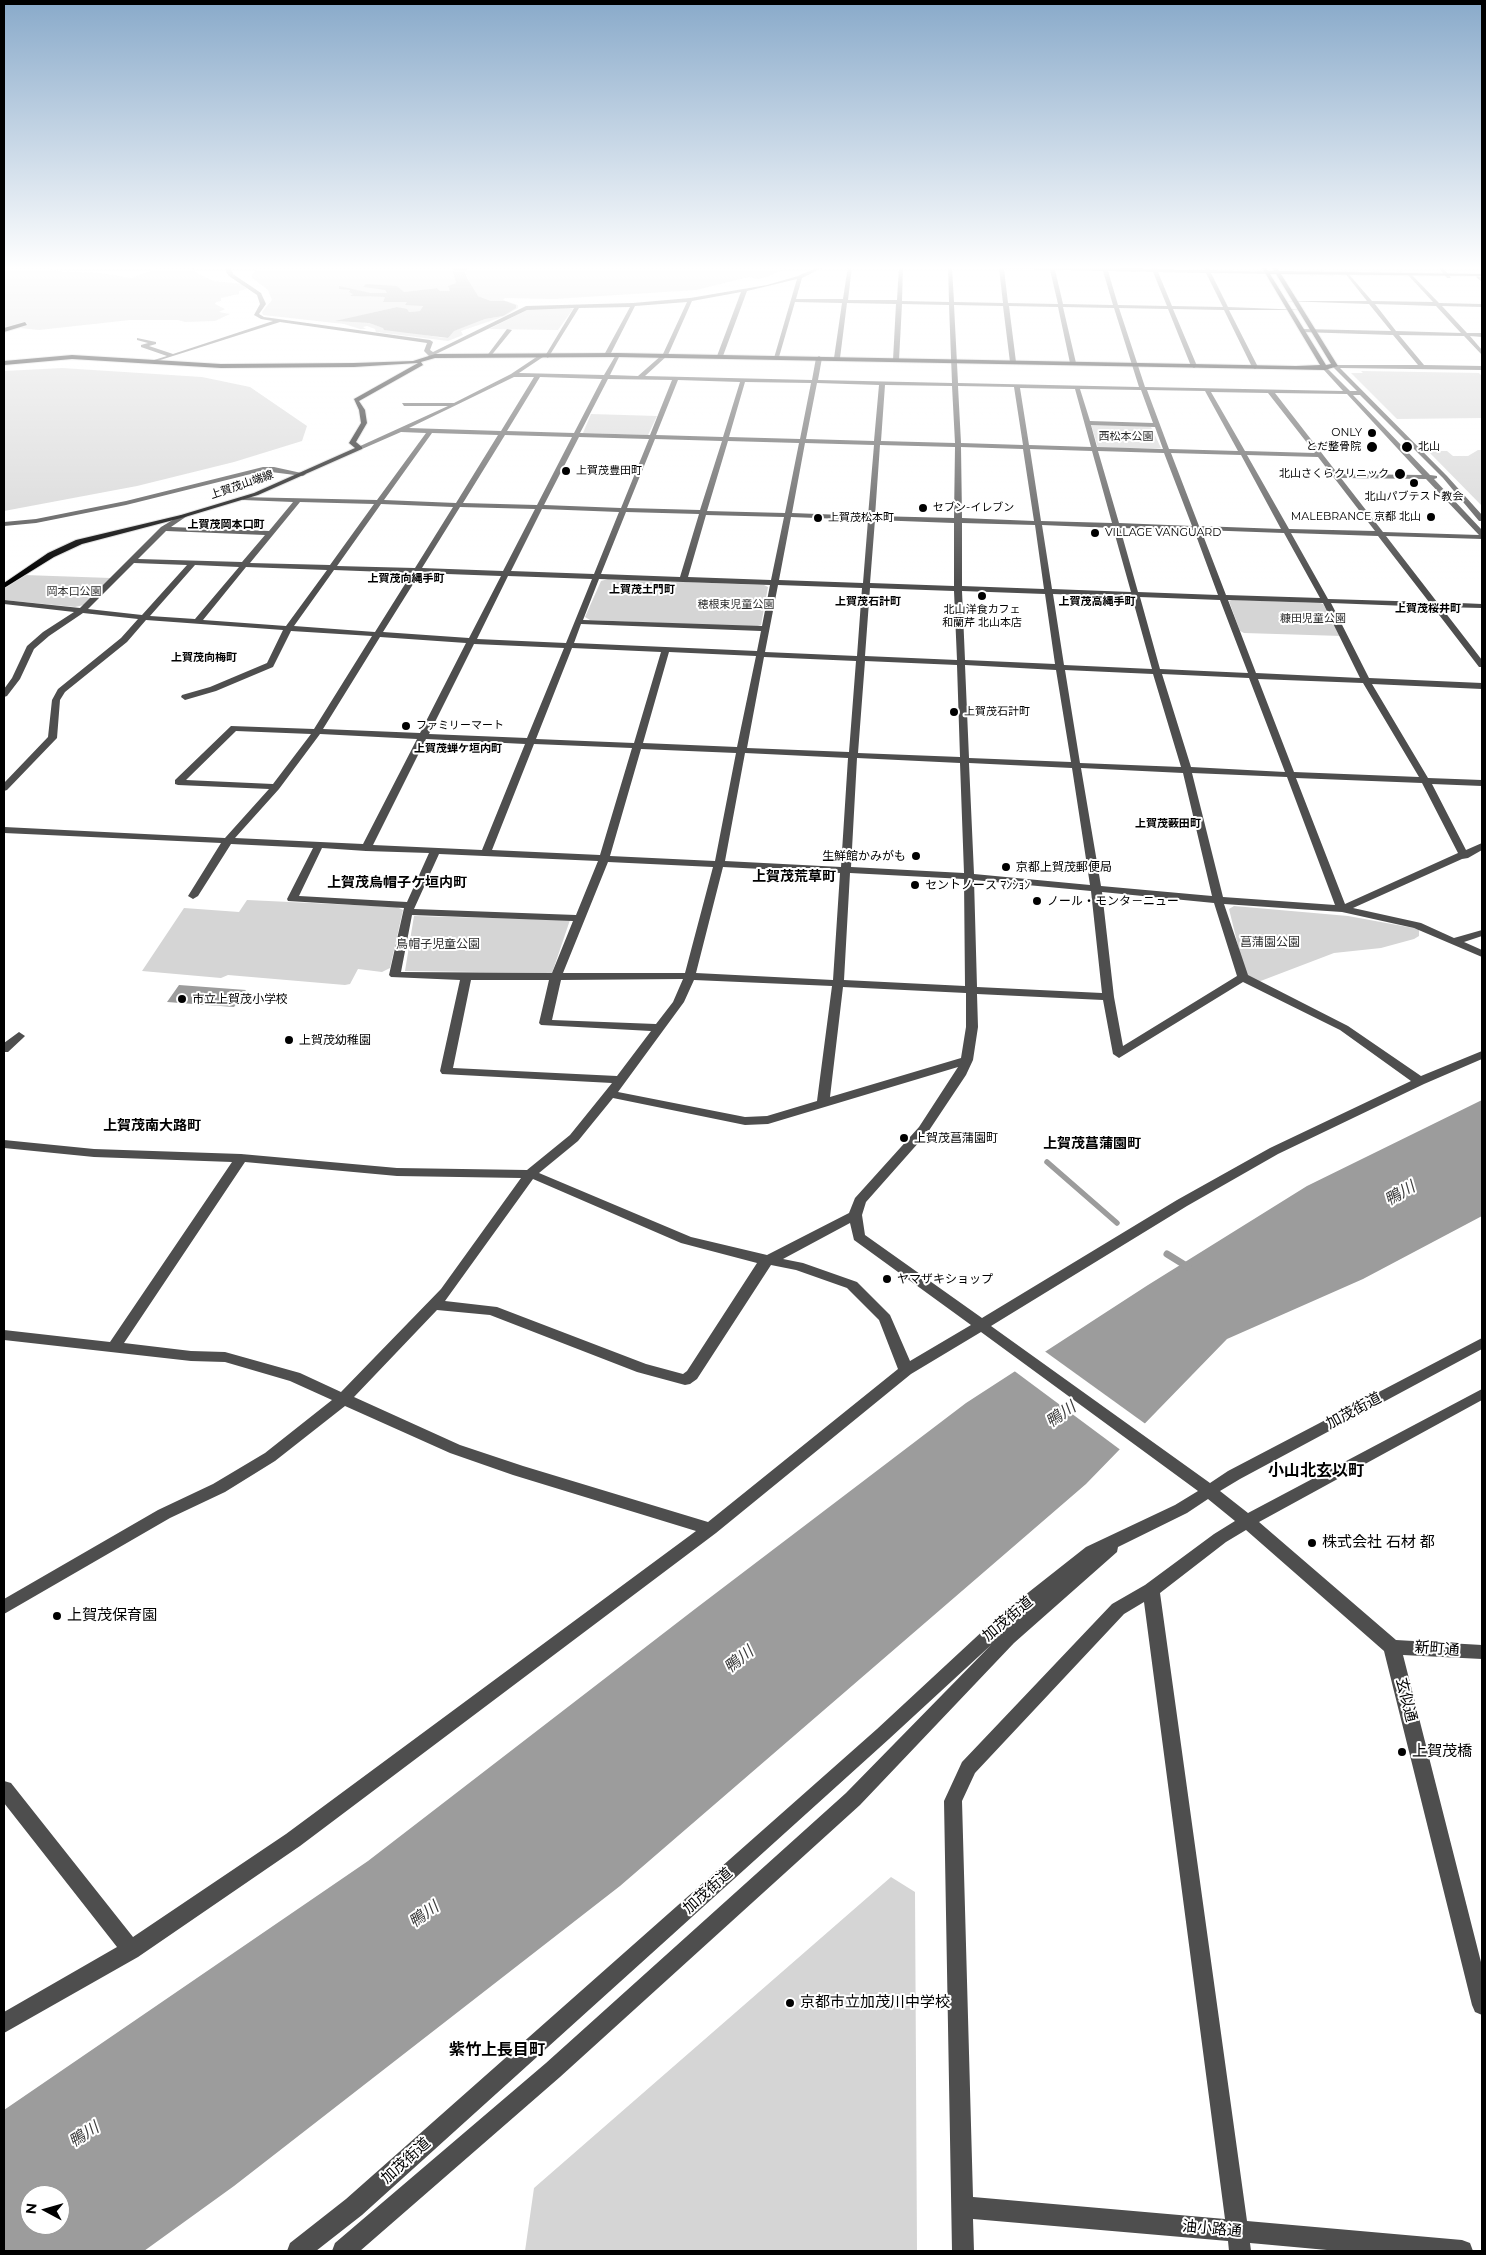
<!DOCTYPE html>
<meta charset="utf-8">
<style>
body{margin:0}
#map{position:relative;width:1486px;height:2255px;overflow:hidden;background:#fff;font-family:Montserrat,sans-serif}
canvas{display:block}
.frame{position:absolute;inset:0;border:5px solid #000;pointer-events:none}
.north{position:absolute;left:20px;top:2185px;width:50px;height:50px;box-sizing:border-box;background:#fff;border:1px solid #999;border-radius:50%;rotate:276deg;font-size:14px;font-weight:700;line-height:20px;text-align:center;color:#000}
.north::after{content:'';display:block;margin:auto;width:18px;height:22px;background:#000;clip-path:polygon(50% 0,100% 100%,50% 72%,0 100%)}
</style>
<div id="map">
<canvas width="1486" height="2255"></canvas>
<div class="frame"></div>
<div class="north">N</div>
</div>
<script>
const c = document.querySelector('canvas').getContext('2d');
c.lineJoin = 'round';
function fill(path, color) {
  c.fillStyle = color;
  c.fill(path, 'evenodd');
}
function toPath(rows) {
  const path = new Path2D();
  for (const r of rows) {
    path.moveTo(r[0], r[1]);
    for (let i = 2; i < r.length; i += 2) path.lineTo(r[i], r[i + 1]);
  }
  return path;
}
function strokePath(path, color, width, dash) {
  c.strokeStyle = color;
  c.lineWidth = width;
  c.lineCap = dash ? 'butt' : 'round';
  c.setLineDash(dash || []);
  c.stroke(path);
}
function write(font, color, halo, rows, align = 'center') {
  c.font = font + ' Montserrat,"Noto Sans JP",sans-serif';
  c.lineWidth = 4;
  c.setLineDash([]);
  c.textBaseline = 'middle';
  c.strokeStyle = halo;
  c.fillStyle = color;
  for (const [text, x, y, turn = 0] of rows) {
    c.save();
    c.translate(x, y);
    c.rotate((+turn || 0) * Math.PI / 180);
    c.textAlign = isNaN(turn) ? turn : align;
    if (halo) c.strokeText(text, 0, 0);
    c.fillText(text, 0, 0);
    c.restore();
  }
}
fill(toPath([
 [4,266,38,266,59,271,100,273,131,278,164,266,191,266,198,274,214,281,242,284,247,289,239,291,239,294,221,298,221,301,216,302,215,304,225,309,219,312,230,314,215,321,185,322,178,320,130,320,39,330,20,328,4,331],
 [253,266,455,266,453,272,456,283,450,291,440,291,437,288,404,292,385,290,388,294,371,293,339,287,369,297,386,297,383,301,408,302,423,306,420,311,409,312,397,307,337,321,369,323,384,328,443,338,448,338,453,331,485,319,503,316,508,312,505,301,491,301,478,296,474,293,465,272,470,266,791,266,767,277,758,279,749,277,696,290,554,299,505,298,503,300,518,305,518,308,505,316,461,331,463,335,448,341,376,332,375,329,367,326,363,327,366,329,360,329,344,324,263,315,262,312,272,300,268,290,251,277,256,270],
 [569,308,573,309,558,330,489,329,529,309],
 [62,368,202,377,250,387,307,426,302,441,234,462,137,486,4,511,4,371],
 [1361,371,1479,373,1482,376,1482,418,1397,419,1351,373,1363,373],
 [591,414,657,416,648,435,583,433],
 [1091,424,1151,427,1161,448,1098,448],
 [1478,450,1482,450,1482,506,1428,451,1447,451,1453,456,1468,456],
 [24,575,111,578,84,605,75,607,4,600,4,589],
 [608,579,764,585,768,587,761,625,755,627,590,620,585,617,601,581],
 [1232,600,1320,603,1323,604,1342,636,1244,633,1240,631,1229,601],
 [247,900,397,907,403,910,390,968,382,972,358,969,350,984,345,985,228,975,221,978,142,971,184,908,239,912],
 [1234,906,1348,916,1419,929,1419,936,1414,939,1381,948,1334,953,1258,982,1245,974,1229,909],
 [414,916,570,920,552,973,405,971],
 [891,1877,915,1892,917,2251,525,2251,534,2188]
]), '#d5d5d5');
fill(toPath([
 [455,266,470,266,465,272,467,278,478,296,491,301,505,301,516,305,516,308,503,316,485,319,454,331,448,338,384,330,383,328,369,323,335,321,397,307,407,309,409,312,420,311,423,306,405,305,407,302,383,302,385,297,350,296,353,294,349,292,350,290,339,289,339,286,371,293,387,293,385,290,363,287,366,284,397,286,404,292,437,288,440,291,450,291,448,286,456,283,453,272],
 [179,985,246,990,234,1007,167,1002],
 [1482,1100,1482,1216,1363,1279,1227,1339,1086,1484,620,1886,234,2186,144,2251,4,2251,4,2110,368,1861,695,1609,966,1403,1148,1285,1307,1186],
 [30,2195,60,2195,60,2225,30,2225]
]), '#9c9c9c');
fill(toPath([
 [1043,1350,1147,1425,1122,1451,1013,1370]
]), '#fff');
strokePath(toPath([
 [1047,1162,1117,1223]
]), '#9c9c9c', 5.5);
strokePath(toPath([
 [1167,1254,1188,1267]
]), '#9c9c9c', 7);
const major = toPath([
 [1261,266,1265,266,1268,271,1274,271,1272,266,1276,266,1279,271,1482,274,1482,276,1281,274,1338,366,1325,370,617,357,435,358,421,362,423,365,359,401,365,410,367,423,356,442,362,447,362,449,258,495,185,517,82,544,54,557,4,588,4,583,48,553,76,540,181,515,254,493,355,448,349,443,361,423,359,410,354,399,418,363,354,367,221,368,72,359,4,365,4,361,72,355,221,364,354,363,413,361,435,354,617,353,1296,366,1320,365,1261,266],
 [1270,274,1276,274,1331,364,1326,365,1270,274],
 [25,322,27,325,4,332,4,328,25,322]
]);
strokePath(major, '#dbdbdb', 2);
fill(toPath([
 [226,266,230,266,233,274,261,293,266,304,259,314,264,317,430,340,433,342,430,350,433,352,526,306,633,303,690,298,767,285,798,276,820,266,826,266,802,278,796,299,843,299,848,266,852,266,848,300,897,300,899,266,903,266,902,301,949,302,948,266,1102,268,1102,266,1106,266,1107,268,1152,269,1151,266,1155,266,1157,269,1205,270,1203,266,1207,266,1209,270,1280,272,1278,274,1211,273,1228,307,1304,310,1229,310,1258,367,1255,369,1252,367,1224,310,1173,309,1197,366,1194,368,1191,366,1168,309,1119,308,1145,387,1343,391,1323,369,1325,366,1350,391,1357,391,1333,367,1333,365,1418,365,1393,335,1301,332,1303,329,1391,331,1369,304,1284,301,1367,301,1344,272,1346,271,1372,301,1433,302,1408,275,1410,273,1439,303,1482,304,1482,307,1442,306,1467,333,1482,333,1482,337,1470,336,1482,350,1482,355,1464,336,1399,335,1424,365,1482,366,1482,370,1340,368,1447,476,1482,515,1482,521,1479,521,1443,478,1360,395,1353,395,1430,475,1437,476,1437,478,1434,479,1482,530,1482,539,1386,536,1437,602,1482,604,1482,608,1441,607,1482,660,1482,667,1479,667,1433,607,1331,603,1369,678,1482,683,1482,689,1372,684,1428,778,1482,780,1482,786,1432,784,1466,850,1482,843,1482,850,1468,858,1462,859,1353,908,1421,923,1454,938,1482,930,1482,936,1464,942,1482,950,1482,957,1414,928,1342,912,1224,904,1248,975,1348,1026,1421,1076,1482,1051,1482,1059,1424,1084,1278,1154,1187,1206,991,1326,1210,1483,1228,1471,1482,1338,1482,1349,1240,1479,1220,1491,1248,1513,1482,1389,1482,1400,1259,1522,1396,1640,1482,1645,1482,1659,1403,1655,1482,1966,1482,2015,1475,2012,1472,2005,1384,1651,1246,1530,1226,1542,1160,1593,1247,2221,1462,2240,1470,2243,1473,2251,1338,2251,1250,2243,1251,2251,1229,2251,1228,2241,973,2219,974,2251,952,2251,944,1801,962,1762,1112,1604,1145,1585,1214,1534,1235,1521,1208,1499,1187,1513,1118,1547,1117,1552,1014,1643,860,1805,560,2077,360,2251,332,2251,335,2243,546,2063,846,1793,991,1645,889,1739,362,2215,316,2251,287,2251,290,2243,346,2199,877,1729,1001,1614,1086,1547,1175,1505,1198,1491,981,1332,911,1374,716,1533,300,1846,138,1957,4,2033,4,2012,117,1947,4,1803,4,1781,11,1783,133,1937,286,1834,696,1531,513,1475,450,1453,345,1406,275,1461,225,1492,170,1518,4,1614,4,1599,158,1510,213,1484,265,1453,332,1400,290,1381,225,1362,191,1361,4,1340,4,1330,110,1342,232,1162,94,1157,4,1148,4,1140,94,1149,241,1154,397,1168,527,1170,570,1135,612,1083,442,1074,440,1071,460,980,391,977,389,975,404,908,288,901,287,899,313,848,231,844,198,896,193,899,188,896,221,843,4,833,4,827,225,838,269,789,178,785,175,784,175,780,231,726,314,729,372,636,291,631,273,667,216,691,185,700,181,697,182,695,210,687,267,663,283,630,146,620,127,642,65,692,60,700,57,738,7,790,4,791,4,783,48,737,52,700,58,689,121,638,138,619,83,613,49,636,34,649,20,679,7,696,4,697,4,689,12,678,27,646,43,632,74,612,4,604,4,600,80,608,161,527,181,515,187,516,171,527,269,531,293,502,243,500,240,498,241,497,377,500,426,433,401,432,362,449,358,449,358,447,448,406,404,406,402,403,454,403,511,374,541,354,543,357,519,373,604,375,617,353,620,355,610,375,638,376,663,354,687,302,635,306,610,355,607,357,604,355,630,307,579,308,548,358,545,356,574,308,527,310,436,354,438,356,435,358,429,356,424,351,427,343,280,322,154,362,154,360,167,356,141,347,141,345,148,343,137,340,137,338,156,342,156,344,149,346,173,354,273,321,261,319,254,315,260,304,257,295,229,276,226,272,226,266],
 [952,267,999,268,1003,303,954,302,952,267],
 [1004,269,1050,270,1058,304,1008,303,1004,269],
 [1055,270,1103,271,1113,305,1063,304,1055,270],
 [1108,271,1153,272,1167,306,1118,305,1108,271],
 [1158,272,1206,273,1223,307,1172,306,1158,272],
 [797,279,774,358,779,357,795,302,842,303,834,358,837,360,840,358,847,303,896,304,893,360,896,362,899,360,902,304,949,305,952,383,818,380,822,358,819,356,816,358,812,380,645,376,668,355,692,301,741,292,717,356,720,358,723,356,747,291,797,279],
 [1375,304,1436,306,1461,333,1396,331,1375,304],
 [954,305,1003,306,1010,362,1013,364,1016,362,1009,306,1058,307,1070,363,1073,365,1076,363,1063,307,1114,308,1139,387,958,383,954,305],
 [514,377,534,377,501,431,409,428,514,377],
 [540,377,602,379,574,433,507,431,540,377],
 [608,379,672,380,650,435,580,433,608,379],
 [678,380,740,382,723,437,656,435,678,380],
 [745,382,811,383,800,439,729,437,745,382],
 [817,383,879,385,874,441,806,439,817,383],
 [885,385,952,386,955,443,881,441,885,385],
 [958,386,1014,387,1023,445,961,443,958,386],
 [1020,388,1075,389,1091,447,1029,445,1020,388],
 [1080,389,1141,390,1153,423,1090,421,1080,389],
 [1147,390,1205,391,1238,451,1169,449,1147,390],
 [1211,392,1268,393,1315,453,1245,451,1211,392],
 [1275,393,1347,394,1422,475,1338,474,1275,393],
 [1091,425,1155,427,1163,449,1097,447,1091,425],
 [432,433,498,435,456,503,384,500,432,433],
 [505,435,572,437,537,505,463,503,505,435],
 [579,437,649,439,621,508,544,505,579,437],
 [655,439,722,441,700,510,627,508,655,439],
 [728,441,799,443,785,513,707,511,728,441],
 [805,443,874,445,868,516,792,513,805,443],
 [880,445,955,447,954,518,875,516,880,445],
 [961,447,1023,449,1034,521,962,518,961,447],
 [1030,449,1092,451,1112,523,1041,521,1030,449],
 [1098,451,1164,453,1192,526,1119,523,1098,451],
 [1171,453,1241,455,1281,529,1199,526,1171,453],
 [1247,455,1318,457,1375,531,1289,529,1247,455],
 [1341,478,1426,479,1479,535,1383,532,1341,478],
 [300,502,374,504,330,565,250,563,300,502],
 [381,504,453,507,415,568,337,566,381,504],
 [460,507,535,509,503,571,422,568,460,507],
 [542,509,619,512,594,574,511,571,542,509],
 [626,512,699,514,680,577,601,574,626,512],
 [706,515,784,517,771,580,688,577,706,515],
 [791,517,868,520,863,583,779,580,791,517],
 [875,520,954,523,954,586,870,583,875,520],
 [962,523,1035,525,1044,589,962,586,962,523],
 [1042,525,1113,528,1131,592,1052,589,1042,525],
 [1120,528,1194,530,1218,595,1138,592,1120,528],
 [1201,530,1284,533,1320,598,1226,595,1201,530],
 [166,531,265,535,242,562,138,559,166,531],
 [1291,533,1378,536,1429,602,1328,599,1291,533],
 [134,563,187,565,142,615,88,609,134,563],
 [195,565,239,567,195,619,150,616,195,565],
 [246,567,327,570,286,626,203,620,246,567],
 [334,570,412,573,375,632,294,626,334,570],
 [420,573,501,576,469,638,383,632,420,573],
 [508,576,592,579,566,643,477,639,508,576],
 [599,579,683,582,770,585,762,626,583,620,599,579],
 [778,585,862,588,857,656,765,652,778,585],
 [870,588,954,591,957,660,865,656,870,588],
 [962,591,1045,594,1055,664,965,660,962,591],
 [1053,594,1132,597,1152,669,1064,665,1053,594],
 [1140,597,1220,600,1248,673,1160,669,1140,597],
 [1228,600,1323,603,1360,678,1256,673,1228,600],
 [581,624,761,631,757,651,574,643,581,624],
 [380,637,466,643,420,733,323,729,380,637],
 [474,644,564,648,527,738,429,734,474,644],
 [572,648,661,652,634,743,536,739,572,648],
 [669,652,756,656,737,747,643,743,669,652],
 [764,657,856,661,849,752,747,748,764,657],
 [865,661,957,665,960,757,858,753,865,661],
 [965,665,1056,670,1071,762,969,758,965,665],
 [1065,670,1153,674,1181,767,1080,763,1065,670],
 [1162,674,1249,678,1285,772,1191,767,1162,674],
 [1258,679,1363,683,1419,777,1294,772,1258,679],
 [236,731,311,734,273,784,186,780,236,731],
 [320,734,417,739,363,844,235,838,279,789,320,734],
 [426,739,525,744,482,850,373,845,426,739],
 [534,744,632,748,600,855,492,850,534,744],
 [641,749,736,753,715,861,610,856,641,749],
 [745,753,848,758,841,867,725,861,745,753],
 [857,758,960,763,964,873,851,867,857,758],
 [969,763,1072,768,1090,885,974,874,969,763],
 [1081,768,1183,773,1212,896,1101,886,1081,768],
 [1192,773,1287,777,1335,905,1223,897,1192,773],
 [1296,778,1422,783,1458,853,1345,904,1296,778],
 [322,848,366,851,429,853,407,902,299,896,322,848],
 [439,854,598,861,576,915,414,909,439,854],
 [608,862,713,867,685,973,563,973,608,862],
 [723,867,840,873,833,980,696,973,723,867],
 [850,873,964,879,965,986,844,980,850,873],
 [974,880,1091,891,1102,993,977,987,974,880],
 [1102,892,1214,903,1237,976,1123,1046,1114,997,1102,892],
 [412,915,573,921,552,973,401,972,412,915],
 [683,979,673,1002,656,1024,552,1020,561,980,683,979],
 [471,980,549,980,539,1023,541,1025,651,1031,617,1076,453,1068,471,980],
 [694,980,832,986,817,1101,767,1116,745,1117,618,1092,684,1002,694,980],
 [1243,982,1340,1030,1411,1081,1270,1148,1177,1200,982,1318,865,1235,862,1215,866,1202,928,1132,966,1075,973,1060,978,1027,977,994,1103,1000,1113,1054,1119,1058,1243,982],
 [843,987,966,993,966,1027,961,1058,830,1097,843,987],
 [958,1067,919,1127,855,1198,849,1213,767,1255,691,1237,539,1173,578,1141,613,1098,745,1125,768,1124,958,1067],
 [245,1162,397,1176,521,1178,441,1289,341,1392,300,1373,225,1352,191,1351,124,1343,245,1162],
 [533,1179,681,1243,757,1263,687,1371,683,1374,646,1364,497,1307,445,1301,533,1179],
 [850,1223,854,1240,971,1325,910,1361,890,1315,857,1282,803,1263,783,1259,850,1223],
 [771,1265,796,1270,847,1288,879,1320,898,1369,708,1522,523,1466,460,1445,354,1397,437,1310,490,1315,637,1372,685,1385,690,1384,697,1379,771,1265],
 [1144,1602,1225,2219,973,2197,962,1801,975,1773,1124,1614,1144,1602],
 [1437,266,1442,266,1451,278,1447,278,1437,266],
 [1478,276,1482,278,1482,282,1476,277,1478,276],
 [507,329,512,330,490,357,486,357,507,329],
 [263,467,274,467,306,474,303,476,263,471,126,505,36,523,4,526,4,522,36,519,126,501,263,467],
 [19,1032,25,1036,23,1038,8,1052,4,1052,4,1043,19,1032]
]), '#4e4e4e');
fill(major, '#000');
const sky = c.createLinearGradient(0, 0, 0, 582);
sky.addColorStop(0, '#89aaca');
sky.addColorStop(0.46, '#fff');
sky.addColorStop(1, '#ffffff00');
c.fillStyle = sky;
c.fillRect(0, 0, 1486, 582);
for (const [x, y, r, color] of [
 [1372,433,5,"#000"],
 [1372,447,6,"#000"],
 [1407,447,6,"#000"],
 [566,471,5,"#000"],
 [1400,474,6,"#000"],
 [1414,483,5,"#000"],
 [923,508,5,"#000"],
 [1431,517,5,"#000"],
 [818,518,5,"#000"],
 [1095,533,5,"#000"],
 [982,596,5,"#000"],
 [954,712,5,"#000"],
 [406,726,5,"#000"],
 [916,856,5,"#000"],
 [1006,867,5,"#000"],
 [915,885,5,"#000"],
 [1037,901,5,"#000"],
 [182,999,5,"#000"],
 [289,1040,5,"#000"],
 [904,1138,5,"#000"],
 [887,1279,5,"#000"],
 [1312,1543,5,"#000"],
 [57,1616,5,"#000"],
 [1402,1752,5,"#000"],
 [790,2003,5,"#000"]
]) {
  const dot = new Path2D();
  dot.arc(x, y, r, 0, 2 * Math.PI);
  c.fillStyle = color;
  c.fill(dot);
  strokePath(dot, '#fff', 2);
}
write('11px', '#000', '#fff', [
 ["ONLY",1362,433,"right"],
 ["とだ整骨院",1361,447,"right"],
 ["北山",1418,447],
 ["上賀茂豊田町",576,471],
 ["北山さくらクリニック",1389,474,"right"],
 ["北山パブテスト教会",1414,497,"center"],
 ["セブン-イレブン",933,508],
 ["MALEBRANCE 京都 北山",1421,517,"right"],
 ["上賀茂松本町",828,518],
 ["VILLAGE VANGUARD",1105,533],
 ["北山洋食カフェ",982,610,"center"],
 ["和蘭芹 北山本店",982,623,"center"],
 ["上賀茂石計町",964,712],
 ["ファミリーマート",416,726]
], 'left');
write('11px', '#2c2c2c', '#fff', [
 ["西松本公園",1126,437],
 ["岡本口公園",74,592],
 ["穂根束児童公園",736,605],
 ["糠田児童公園",1313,619]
]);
write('11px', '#000', '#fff', [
 ["上賀茂山端線",242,485,-19]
]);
write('bold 11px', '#000', '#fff', [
 ["上賀茂岡本口町",226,525],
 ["上賀茂向縄手町",406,579],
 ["上賀茂土門町",642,590],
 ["上賀茂石計町",868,602],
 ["上賀茂高縄手町",1097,602],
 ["上賀茂桜井町",1428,609],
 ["上賀茂向梅町",204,658],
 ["上賀茂蝉ケ垣内町",458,749],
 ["上賀茂薮田町",1168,824]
]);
write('12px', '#000', '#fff', [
 ["生鮮館かみがも",906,856,"right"],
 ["京都上賀茂郵便局",1016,867],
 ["セントノース ﾏﾝｼｮﾝ",925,885],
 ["ノール・モンタ－ニュー",1047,901],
 ["市立上賀茂小学校",192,999],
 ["上賀茂幼稚園",299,1040],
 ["上賀茂菖蒲園町",914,1138],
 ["ヤマザキショップ",897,1279]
], 'left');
write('12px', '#2c2c2c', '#fff', [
 ["菖蒲園公園",1270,942],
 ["鳥帽子児童公園",438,944]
]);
write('bold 14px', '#000', '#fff', [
 ["上賀茂荒草町",794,877],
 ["上賀茂烏帽子ケ垣内町",397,883],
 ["上賀茂南大路町",152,1126],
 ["上賀茂菖蒲園町",1092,1144]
]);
write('15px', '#000', '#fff', [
 ["加茂街道",1354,1411,-28],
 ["加茂街道",1008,1619,-40],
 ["新町通",1437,1649,4],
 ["玄似通",1406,1700,76],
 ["加茂街道",708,1891,-42],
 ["加茂街道",406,2161,-42],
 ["油小路通",1212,2229,5]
]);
write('15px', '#000', '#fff', [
 ["株式会社 石材 都",1322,1543],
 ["上賀茂保育園",67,1616],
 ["上賀茂橋",1412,1752],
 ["京都市立加茂川中学校",800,2003]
], 'left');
write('italic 16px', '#3d3d3d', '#fff', [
 ["鴨川",1400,1194,-30],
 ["鴨川",1061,1415,-35],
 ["鴨川",739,1660,-39],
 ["鴨川",424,1915,-36],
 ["鴨川",84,2135,-33]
]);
write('bold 16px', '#000', '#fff', [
 ["小山北玄以町",1316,1471],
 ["紫竹上長目町",497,2050]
]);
</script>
